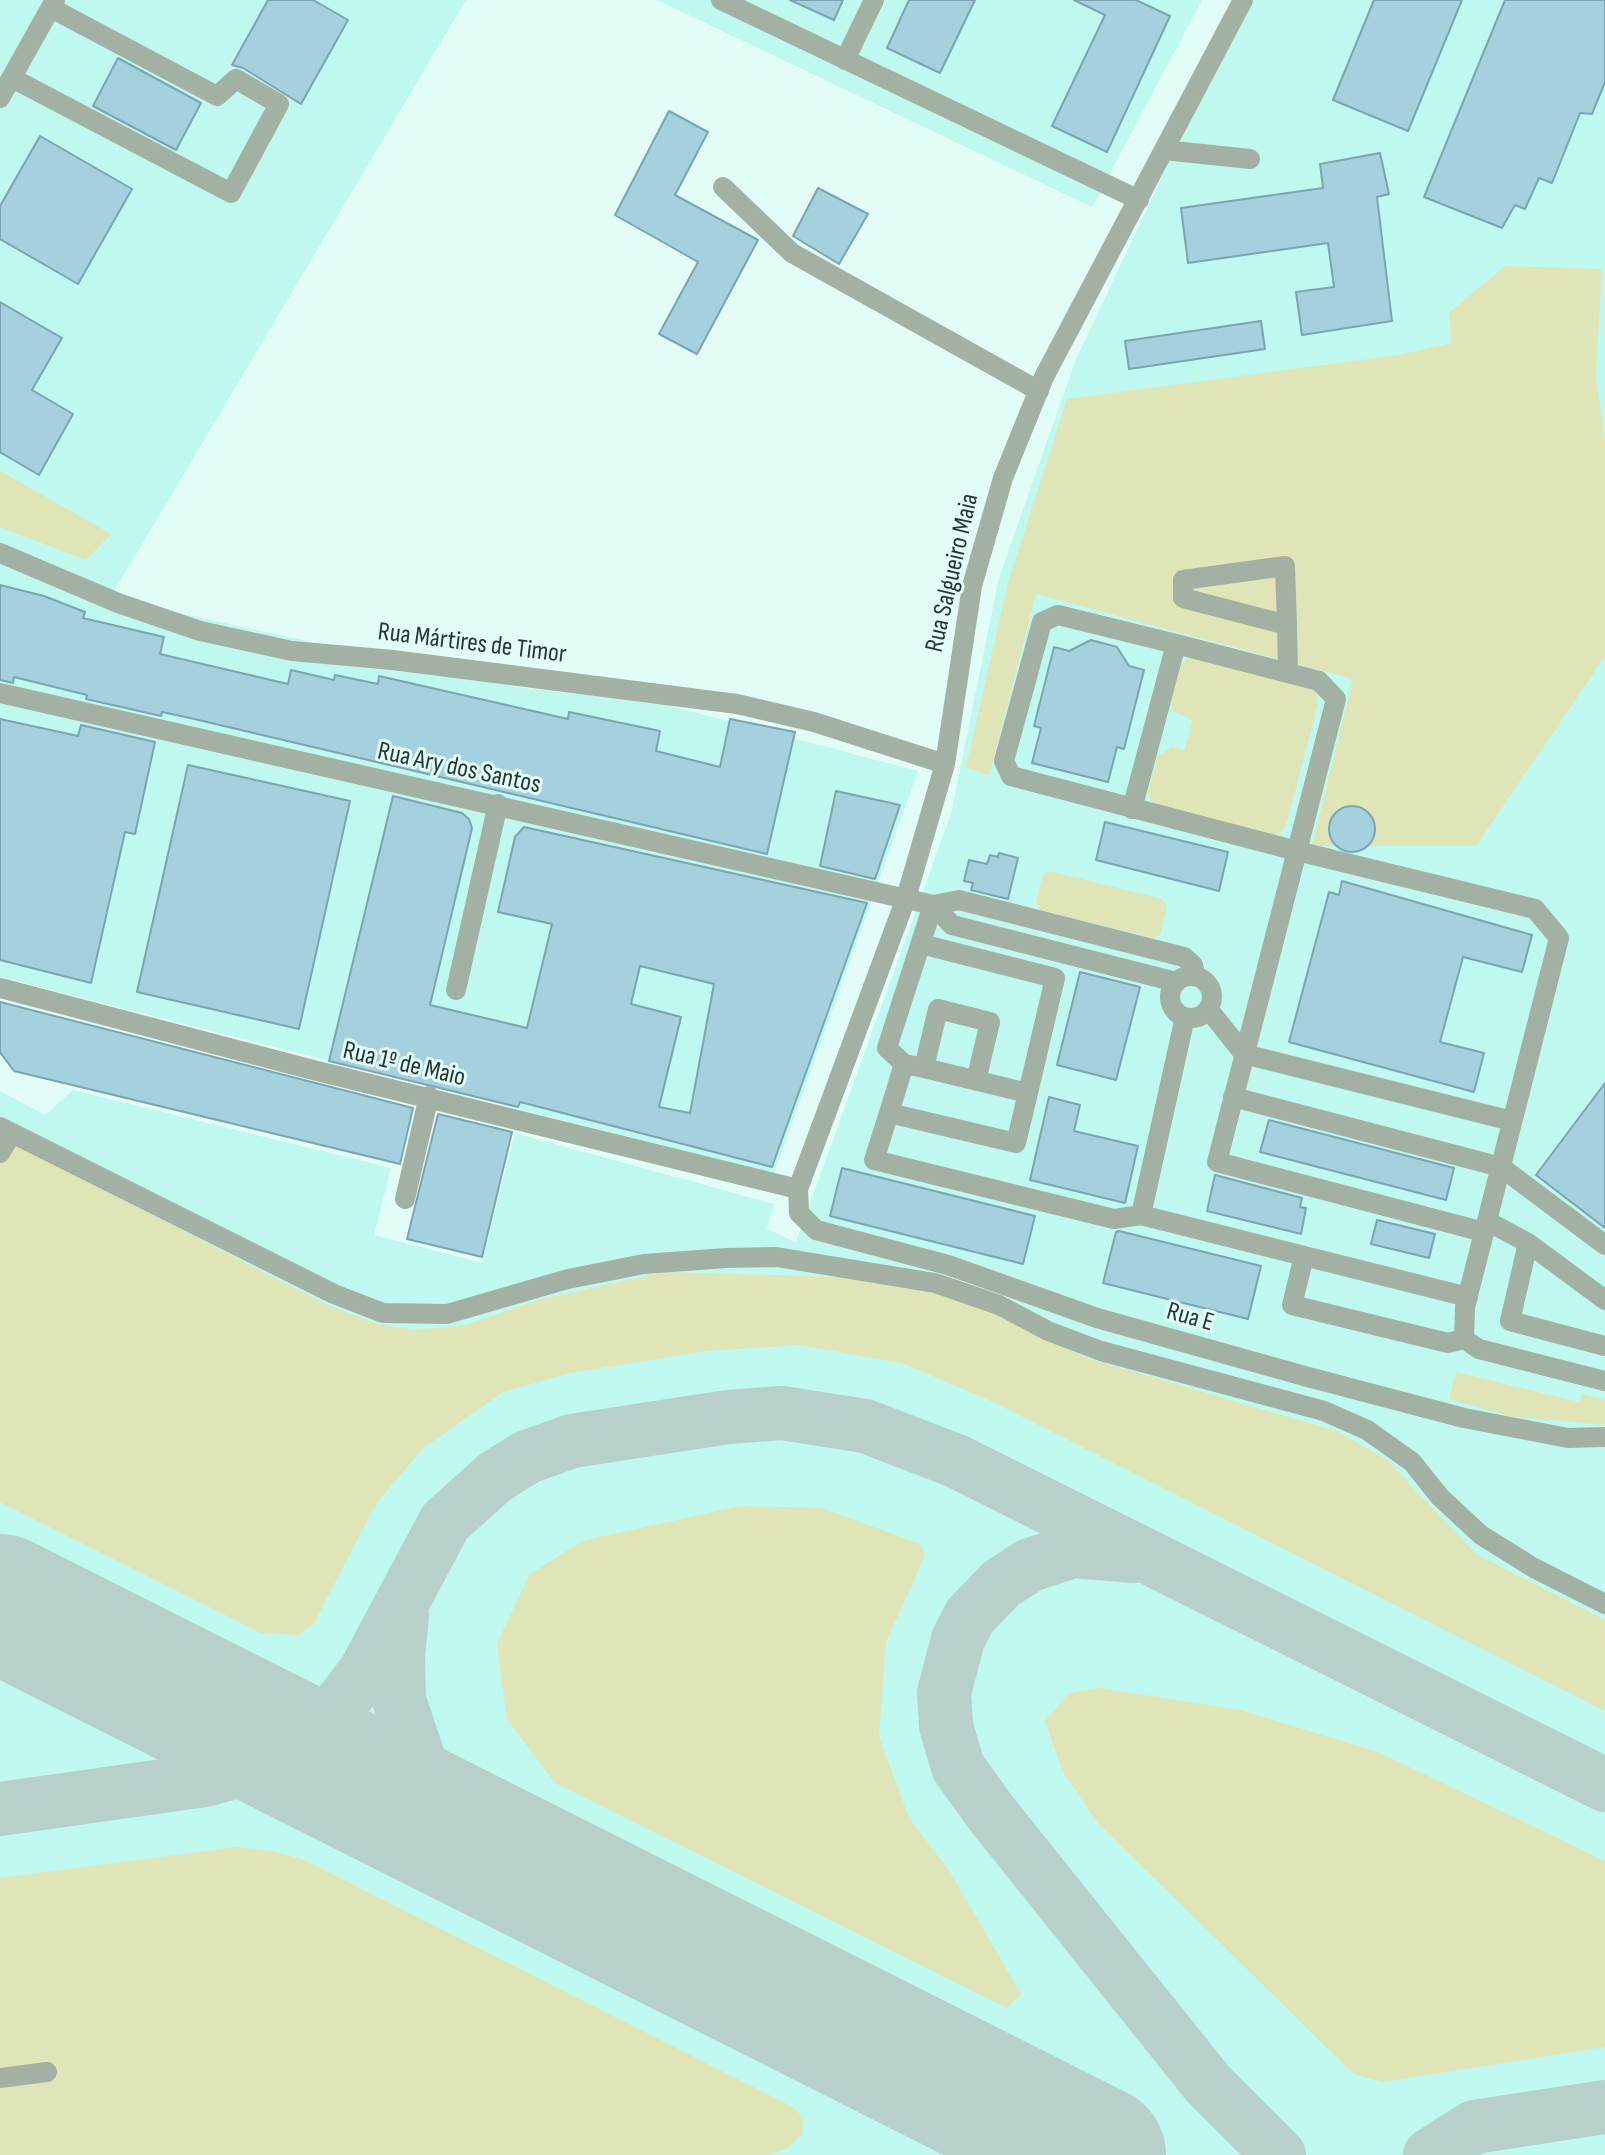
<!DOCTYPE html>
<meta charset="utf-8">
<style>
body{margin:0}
canvas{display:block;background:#e2fdf8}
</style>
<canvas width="1605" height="2155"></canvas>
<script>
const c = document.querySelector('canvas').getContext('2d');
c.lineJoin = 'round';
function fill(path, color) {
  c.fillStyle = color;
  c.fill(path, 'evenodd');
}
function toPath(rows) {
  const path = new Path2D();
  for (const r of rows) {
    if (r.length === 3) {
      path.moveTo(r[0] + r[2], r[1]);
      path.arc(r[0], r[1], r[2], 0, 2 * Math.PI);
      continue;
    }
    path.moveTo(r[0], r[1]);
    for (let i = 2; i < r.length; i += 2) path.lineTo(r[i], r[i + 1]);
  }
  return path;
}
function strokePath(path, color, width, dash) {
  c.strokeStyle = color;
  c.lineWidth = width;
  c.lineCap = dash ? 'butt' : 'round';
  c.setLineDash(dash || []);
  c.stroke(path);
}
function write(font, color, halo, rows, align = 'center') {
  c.font = font + ' "Sofia Sans Condensed",sans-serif';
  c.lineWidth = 6;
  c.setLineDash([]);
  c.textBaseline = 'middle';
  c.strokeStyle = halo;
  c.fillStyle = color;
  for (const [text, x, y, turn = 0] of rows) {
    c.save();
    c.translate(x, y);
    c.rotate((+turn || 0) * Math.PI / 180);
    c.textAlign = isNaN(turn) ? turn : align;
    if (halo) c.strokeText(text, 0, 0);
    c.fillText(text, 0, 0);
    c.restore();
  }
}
fill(toPath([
 [0,0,466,0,110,598,517,687,659,703,918,771,774,1174,0,977],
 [657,0,1202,0,1092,207],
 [1254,0,1605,0,1605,2155,0,2155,0,1091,45,1115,73,1090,391,1168,374,1235,482,1263,515,1133,774,1204,767,1229,796,1242,951,814,999,578,1075,362,1190,117]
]), '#bff8ee');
fill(toPath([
 [1505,266,1602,269,1596,375,1605,443,1605,656,1476,846,1312,846,1353,679,1036,594,989,776,966,767,1008,583,1067,399,1399,355,1451,343,1449,313],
 [0,471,111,534,86,560,0,527],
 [1197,658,1308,686,1316,692,1318,703,1286,826,1280,833,1272,836,1158,807,1151,801,1148,791,1157,757,1171,747,1185,750,1192,720,1173,711,1171,702,1180,666,1187,659],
 [1049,871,1162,899,1167,907,1160,935,1153,938,1040,910,1036,903,1042,877],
 [0,1137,332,1307,378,1324,414,1330,466,1325,538,1300,664,1272,881,1278,990,1310,1087,1358,1336,1431,1386,1459,1476,1554,1605,1620,1605,1711,993,1402,902,1363,799,1345,706,1351,570,1373,503,1392,422,1449,376,1504,314,1623,299,1635,261,1633,0,1502],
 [1456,1372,1579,1402,1582,1394,1605,1400,1605,1425,1509,1416,1449,1399],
 [741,1506,822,1508,920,1544,925,1555,886,1642,879,1737,909,1818,950,1872,1021,1994,1007,2008,555,1783,507,1719,497,1644,529,1575,582,1541],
 [1099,1688,1240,1710,1378,1752,1605,1861,1605,2047,1382,2082,1354,2074,1098,1823,1063,1772,1045,1721,1069,1693],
 [237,1847,272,1851,302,1859,791,2106,803,2117,802,2134,788,2148,768,2155,0,2155,0,1878]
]), '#dfe5b6');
strokePath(toPath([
 [1133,1556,1073,1551,1030,1565,1002,1583,970,1616,958,1639,944,1693,946,1726,958,1767,991,1813,1208,2084,1279,2155],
 [402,1616,398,1657,399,1700,422,1769,451,1811,496,1852],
 [0,1809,205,1780,245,1769,289,1748,329,1719,365,1672,445,1522,495,1477,527,1457,572,1441,728,1417,782,1413,865,1426,956,1461,1605,1785],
 [1430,2155,1474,2127,1605,2107]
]), '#b8d0cc', 54);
strokePath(toPath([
 [0,1603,1097,2155]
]), '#b8d0cc', 138);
const building = toPath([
 [268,0,313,0,348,20,301,104,243,68,232,65,268,0],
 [790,0,843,0,834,20,790,0],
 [909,0,975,0,940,73,887,48,909,0],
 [1074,0,1136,0,1170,16,1107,152,1052,126,1105,15,1074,0],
 [1374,0,1462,0,1408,131,1333,100,1374,0],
 [1505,0,1605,0,1605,82,1592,114,1580,113,1552,183,1539,178,1525,209,1515,205,1502,228,1424,197,1505,0],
 [118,58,201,103,176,150,93,106,118,58],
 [669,111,708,132,675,195,758,240,697,354,659,334,698,262,615,215,669,111],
 [40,136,132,189,78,284,0,239,0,206,40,136],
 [1380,153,1389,194,1377,197,1392,321,1302,335,1296,292,1334,287,1328,243,1188,263,1181,208,1323,188,1320,164,1380,153],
 [818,188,868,214,839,264,793,236,818,188],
 [0,302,62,338,32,390,73,414,39,475,0,452,0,302],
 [1261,321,1265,349,1129,369,1125,341,1261,321],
 [0,585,44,596,85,612,83,618,164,637,160,654,288,684,291,670,334,680,335,675,378,684,379,676,568,719,569,712,660,731,656,751,720,767,730,719,795,732,767,854,190,718,162,712,161,716,86,699,87,695,14,677,13,683,0,680,0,585],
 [1091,640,1117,647,1129,666,1144,670,1124,749,1117,747,1108,782,1032,763,1041,728,1034,726,1054,647,1069,651,1091,640],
 [0,719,78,736,81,725,155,742,135,834,125,832,91,983,0,960,0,719],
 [188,765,350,801,299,1029,137,992,188,765],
 [836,791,900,805,875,879,820,866,836,791],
 [393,796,462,813,469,819,472,828,430,1005,527,1028,552,924,498,912,515,837,524,827,867,903,772,1167,520,1102,518,1107,329,1061,393,796],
 [640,966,714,984,690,1113,659,1107,681,1017,631,1004,640,966],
 [1352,829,23],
 [1105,822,1228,852,1219,891,1096,860,1105,822],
 [999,853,1018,858,1008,899,971,890,973,883,964,881,969,860,987,864,990,855,998,857,999,853],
 [1342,881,1532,935,1522,972,1463,957,1440,1042,1484,1053,1474,1092,1289,1042,1329,892,1339,895,1342,881],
 [1080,972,1140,987,1116,1080,1057,1065,1080,972],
 [0,1002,413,1108,400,1164,14,1071,0,1052,0,1002],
 [1605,1083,1605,1228,1536,1175,1605,1083],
 [1049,1097,1080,1105,1074,1131,1138,1146,1125,1203,1030,1180,1049,1097],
 [438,1114,512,1132,482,1257,407,1239,438,1114],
 [1269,1120,1454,1168,1446,1200,1260,1152,1269,1120],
 [842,1168,1035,1216,1023,1264,830,1216,842,1168],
 [1215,1175,1302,1198,1300,1207,1306,1208,1301,1234,1207,1211,1215,1175],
 [1377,1220,1435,1234,1429,1258,1371,1244,1377,1220],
 [1119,1231,1261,1266,1248,1319,1103,1283,1116,1232,1119,1231]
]);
fill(building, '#a5d0dd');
strokePath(building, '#7ca5b2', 2);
strokePath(toPath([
 [721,0,1139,200],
 [1243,0,1044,377,1003,478,972,586,945,764,906,898,798,1189,799,1213,816,1230,948,1265,1097,1318,1308,1377,1464,1418,1568,1438,1605,1437],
 [845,60,874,0],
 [12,78,231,193,279,104,236,79,217,96,51,8],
 [0,98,55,0],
 [1164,150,1250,159],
 [723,187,792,253,1039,391],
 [0,553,118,603,200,631,292,651,393,660,737,704,814,722,945,764],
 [1287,625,1183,598,1183,580,1285,566,1287,625,1288,673],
 [1176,644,1058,615,1042,622,1004,761,1011,776,1297,851,1217,1162,1484,1232],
 [0,693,933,905,887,1048,904,1064,924,1068,938,1009,990,1022,976,1081],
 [1132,809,1176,644,1319,681,1336,699,1297,851,1535,909,1559,938,1487,1221],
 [921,944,1055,978,1028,1093,924,1068],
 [1191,997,21],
 [1176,982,952,925,933,905,959,900,1184,957,1193,965,1195,975],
 [0,988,313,1070,798,1189],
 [456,990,498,804],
 [1209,1010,1244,1054,1512,1121],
 [1185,1017,1141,1215,1304,1256],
 [904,1064,889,1113,1016,1143,1028,1093],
 [1233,1097,1501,1167,1605,1245],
 [889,1113,874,1160,1114,1219,1141,1215],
 [0,1127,12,1133,0,1153],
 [12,1133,334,1294,383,1313,447,1314,568,1279,644,1264,726,1258,776,1257,935,1283,999,1305,1048,1331,1101,1351,1324,1411,1367,1430,1412,1462,1440,1497,1481,1535,1534,1568,1605,1604],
 [405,1199,429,1096],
 [1528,1243,1605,1300],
 [1464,1339,1448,1343,1292,1305,1304,1256,1468,1297],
 [1605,1346,1510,1321,1528,1243,1487,1221,1465,1307,1464,1339,1479,1349,1605,1381],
 [0,2078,47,2072]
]), '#a3b0a4', 20);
write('26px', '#253734', '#e2fdf8', [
 ["Rua Salgueiro Maia",953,573,-77],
 ["Rua Mártires de Timor",472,644,7],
 ["Rua Ary dos Santos",459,769,12],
 ["Rua 1º de Maio",404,1065,13],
 ["Rua E",1190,1318,16]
]);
</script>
